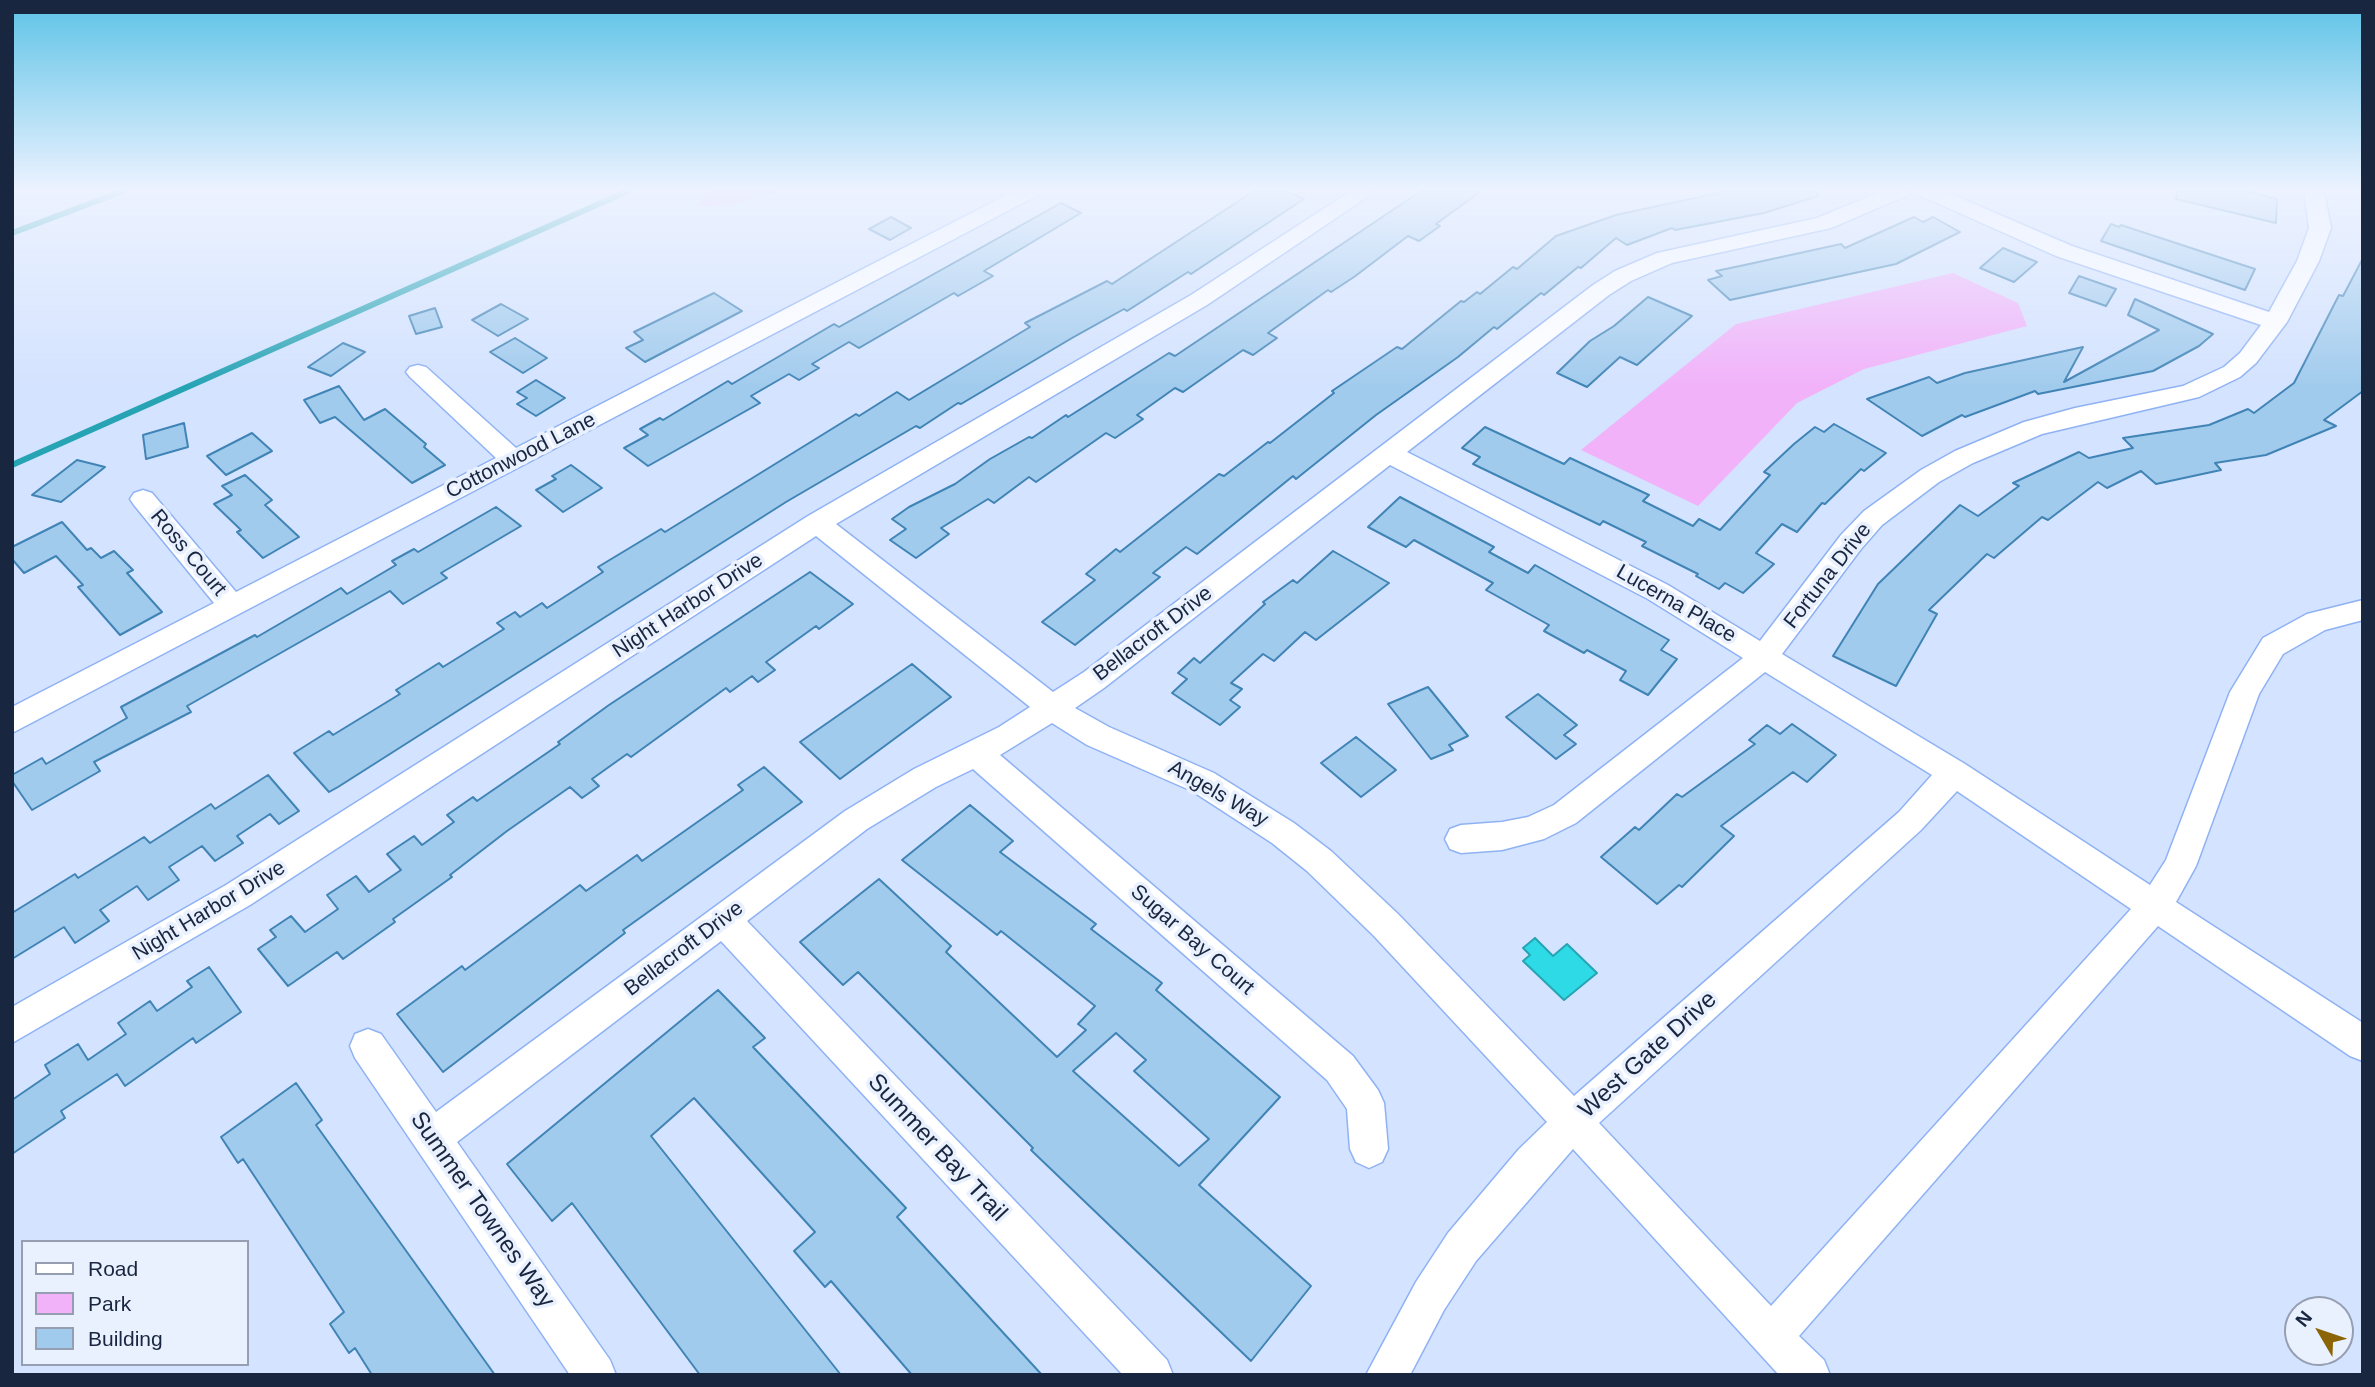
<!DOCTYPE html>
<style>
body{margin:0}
#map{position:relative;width:2375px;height:1387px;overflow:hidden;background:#d4e3ff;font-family:Arial,sans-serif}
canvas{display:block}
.frame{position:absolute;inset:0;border:14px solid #192640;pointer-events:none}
.legend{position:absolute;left:21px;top:1240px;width:228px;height:126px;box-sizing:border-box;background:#e9f0fe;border:2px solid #969fb2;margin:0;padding:9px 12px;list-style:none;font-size:21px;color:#192640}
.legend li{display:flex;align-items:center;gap:14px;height:35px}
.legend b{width:35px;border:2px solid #969fb2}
.north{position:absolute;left:2284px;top:1296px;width:70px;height:70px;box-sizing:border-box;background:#e9f0fe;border:2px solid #969fb2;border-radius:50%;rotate:309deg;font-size:19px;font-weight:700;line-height:28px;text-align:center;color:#192640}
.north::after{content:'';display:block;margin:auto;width:24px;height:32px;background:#8b6505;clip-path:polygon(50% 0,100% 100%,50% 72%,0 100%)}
</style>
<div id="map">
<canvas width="2375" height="1387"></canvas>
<div class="frame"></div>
<ul class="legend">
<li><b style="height:9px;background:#fff"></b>Road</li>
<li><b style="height:19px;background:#f1b2f9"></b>Park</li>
<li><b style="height:19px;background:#a1cbed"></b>Building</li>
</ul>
<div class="north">N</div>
</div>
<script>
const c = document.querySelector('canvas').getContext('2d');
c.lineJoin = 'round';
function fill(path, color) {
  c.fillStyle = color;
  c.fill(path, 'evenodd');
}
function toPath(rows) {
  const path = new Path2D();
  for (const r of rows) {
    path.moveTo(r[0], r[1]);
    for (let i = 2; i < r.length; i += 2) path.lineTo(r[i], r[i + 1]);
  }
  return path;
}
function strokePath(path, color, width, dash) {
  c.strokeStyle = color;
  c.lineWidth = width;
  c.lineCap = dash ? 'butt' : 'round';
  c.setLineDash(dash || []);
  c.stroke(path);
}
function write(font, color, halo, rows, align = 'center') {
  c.font = font + ' Arial,sans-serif';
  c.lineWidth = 7;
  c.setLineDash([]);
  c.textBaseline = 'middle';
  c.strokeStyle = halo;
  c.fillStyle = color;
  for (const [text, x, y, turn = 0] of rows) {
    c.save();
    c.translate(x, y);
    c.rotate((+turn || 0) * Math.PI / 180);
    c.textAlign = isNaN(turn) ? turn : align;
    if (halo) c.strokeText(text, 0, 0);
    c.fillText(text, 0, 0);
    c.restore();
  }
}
fill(toPath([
 [712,191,784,191,736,203,707,207,700,204,701,198],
 [1953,273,2018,303,2027,326,1864,369,1797,403,1698,506,1581,450,1736,324]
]), '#f1b2f9');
const water = toPath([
 [1535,938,1553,956,1567,944,1597,973,1564,1000,1523,961,1530,955,1523,948,1535,938]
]);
fill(water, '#2ddae6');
strokePath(water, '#27a4b4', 2);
strokePath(toPath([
 [12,233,123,191],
 [12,465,628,191]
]), '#27a4b4', 6);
const building = toPath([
 [1254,191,1286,191,1304,199,1191,274,1188,272,1127,311,1124,309,1072,338,961,404,958,403,920,428,916,426,786,502,338,787,329,792,294,753,329,731,333,735,400,694,396,690,439,663,443,667,504,629,497,623,515,612,520,617,542,603,547,608,603,572,598,567,661,529,665,532,856,414,859,416,897,392,909,400,1030,327,1025,323,1107,281,1112,284,1254,191],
 [1421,191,1481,191,1436,224,1440,226,1419,241,1408,236,1354,277,1331,292,1328,290,1268,333,1277,338,1253,355,1243,350,1183,392,1175,388,1137,415,1143,419,1115,438,1106,433,1036,482,1029,477,994,503,988,499,941,528,949,534,916,558,890,540,906,529,892,519,909,507,955,484,990,459,1029,437,1032,438,1066,415,1068,417,1169,353,1175,356,1421,191],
 [1727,191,1817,191,1818,196,1764,213,1675,230,1672,228,1627,245,1616,238,1581,268,1578,267,1544,295,1541,293,1497,329,1494,327,1458,357,1376,415,1296,479,1293,476,1197,554,1186,547,1153,573,1160,577,1075,645,1042,622,1095,580,1086,574,1116,549,1120,552,1219,474,1224,476,1268,442,1270,443,1334,393,1332,391,1397,347,1402,349,1461,301,1464,302,1477,292,1480,294,1513,267,1517,269,1556,236,1616,215,1727,191],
 [2177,191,2246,191,2277,199,2276,223,2176,199,2177,191],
 [1061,203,1081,213,984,271,993,276,958,296,954,293,859,348,849,342,812,364,819,368,799,380,789,374,751,396,760,403,648,466,624,448,648,435,640,429,660,418,663,420,728,381,732,384,834,324,839,327,1061,203],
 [891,217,911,228,890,240,869,229,891,217],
 [1914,217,1923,222,1933,217,1960,232,1896,264,1730,300,1708,280,1722,276,1716,271,1740,266,1841,244,1845,248,1914,217],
 [2111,224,2119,227,2121,225,2255,269,2245,290,2101,241,2111,224],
 [2003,248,2037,262,2014,282,1980,268,2003,248],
 [2363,258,2363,391,2324,420,2336,426,2266,455,2215,463,2221,470,2156,484,2141,471,2107,488,2098,482,2048,520,2042,517,1994,558,1987,554,1929,610,1937,614,1896,686,1833,656,1878,584,1960,505,1978,516,2019,486,2013,483,2079,452,2089,458,2133,448,2123,438,2209,425,2248,409,2254,413,2294,383,2339,295,2343,296,2363,258],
 [2079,276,2116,289,2106,306,2069,293,2079,276],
 [714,293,742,311,645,362,626,348,643,340,634,332,714,293],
 [1648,297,1692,316,1637,365,1620,357,1587,387,1557,373,1590,341,1614,326,1648,297],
 [2135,299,2213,334,2199,346,2153,371,2038,394,2035,391,1965,417,1962,415,1922,436,1867,399,1929,377,1937,383,1965,373,2083,347,2064,382,2159,330,2128,315,2135,299],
 [501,304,528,319,498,336,472,320,501,304],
 [435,308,442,327,416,334,409,316,435,308],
 [515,338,547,358,523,373,490,352,515,338],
 [343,343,365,352,331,376,308,367,343,343],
 [536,380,565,398,536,416,517,404,527,398,517,392,536,380],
 [339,386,364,420,385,409,426,444,424,447,445,465,412,483,335,417,320,423,304,400,339,386],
 [184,423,188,447,146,459,143,435,184,423],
 [1834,424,1886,453,1864,471,1861,469,1825,504,1822,503,1797,532,1782,524,1756,553,1774,564,1743,593,1725,583,1719,589,1696,576,1698,574,1642,546,1646,542,1603,521,1600,525,1473,464,1480,457,1462,448,1485,427,1564,464,1570,458,1649,495,1643,501,1693,526,1699,519,1720,530,1770,475,1764,472,1794,444,1815,427,1824,432,1834,424],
 [252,433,272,451,226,475,207,456,252,433],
 [77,460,105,467,61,502,32,495,77,460],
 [571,465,602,488,563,512,536,490,556,479,552,476,571,465],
 [245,475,272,500,265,505,299,537,263,558,237,532,241,530,214,504,232,495,222,486,245,475],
 [1400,497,1494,547,1489,552,1528,573,1535,565,1669,640,1661,650,1677,659,1648,695,1620,680,1626,671,1587,650,1584,653,1544,631,1549,625,1486,590,1493,583,1414,540,1406,547,1368,527,1400,497],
 [496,507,521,526,441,573,447,578,403,604,390,591,187,706,191,712,94,762,100,771,32,810,12,781,12,775,42,758,46,764,127,718,121,707,255,635,257,637,341,588,347,594,396,565,392,561,414,549,418,552,496,507],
 [62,522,87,550,91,548,101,558,114,551,133,570,127,573,162,612,120,635,78,587,83,585,56,556,24,573,12,559,12,547,62,522],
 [1333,551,1389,583,1316,640,1305,632,1274,661,1263,654,1231,683,1242,689,1230,700,1240,707,1220,725,1172,693,1187,679,1178,673,1194,658,1200,663,1265,604,1263,602,1293,580,1297,583,1333,551],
 [810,572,853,604,819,629,816,626,766,662,775,670,758,682,752,676,730,692,726,688,631,757,627,754,592,779,599,786,582,798,570,787,507,831,450,875,452,877,393,919,395,922,343,959,337,952,288,986,258,949,276,937,270,930,291,916,305,932,338,909,327,895,356,876,369,892,401,870,387,854,414,836,422,845,454,822,447,815,473,797,477,801,560,744,558,742,609,705,810,572],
 [912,664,951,697,840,779,800,742,912,664],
 [1428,687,1468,736,1449,745,1453,750,1431,759,1388,704,1428,687],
 [1538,694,1577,725,1564,735,1576,744,1556,759,1506,717,1538,694],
 [1792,724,1836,755,1807,782,1793,772,1721,826,1734,836,1682,887,1679,885,1657,904,1601,857,1635,827,1639,830,1677,794,1682,797,1755,744,1749,740,1767,725,1780,734,1792,724],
 [1356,737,1396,770,1361,797,1321,763,1356,737],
 [764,767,802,802,623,930,625,933,443,1072,397,1014,462,966,465,970,580,885,586,891,637,855,642,861,743,790,738,785,764,767],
 [268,775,299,811,279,824,270,814,237,836,243,843,215,861,202,846,169,867,179,880,148,900,137,886,100,910,109,921,75,943,64,927,12,959,12,913,75,874,78,878,144,837,150,843,211,804,215,809,268,775],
 [970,805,1013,841,1000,852,1096,924,1091,929,1162,983,1156,990,1280,1097,1199,1185,1311,1286,1251,1361,1031,1150,1033,1148,858,972,843,985,800,942,879,879,951,946,946,952,1057,1057,1086,1030,1078,1024,1095,1006,1001,931,997,935,902,860,970,805],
 [1116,1033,1146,1060,1134,1071,1209,1139,1179,1166,1073,1071,1116,1033],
 [209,967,241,1012,196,1043,193,1038,125,1086,117,1074,61,1111,65,1118,12,1154,12,1100,50,1074,45,1065,78,1044,88,1060,126,1034,118,1023,150,1001,157,1011,192,987,187,981,209,967],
 [718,990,765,1038,753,1047,906,1208,897,1217,1042,1375,912,1375,831,1281,825,1287,794,1251,815,1232,694,1098,651,1136,841,1375,700,1375,572,1203,552,1221,507,1164,718,990],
 [296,1083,322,1120,316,1125,495,1375,372,1375,355,1348,349,1353,330,1324,344,1312,243,1159,238,1163,221,1137,296,1083]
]);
fill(building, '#a1cbed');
strokePath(building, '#4084b6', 2);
const minor = toPath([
 [1014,191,1041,191,1038,195,12,733,12,707,214,603,134,505,130,499,134,493,143,490,152,493,236,592,496,458,410,377,406,372,410,367,418,365,426,367,516,448,1014,191],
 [1351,191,1376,191,1207,305,836,524,1053,692,1084,672,1593,285,1615,271,1657,253,1817,218,1882,191,1911,191,1908,195,1831,228,1672,263,1631,281,1609,295,1407,452,1668,585,1760,641,1841,535,1864,511,1921,470,1955,451,2024,422,2075,408,2183,386,2224,367,2240,353,2261,325,2056,256,1919,195,1916,191,1944,191,2072,246,2269,312,2297,261,2309,228,2304,191,2324,191,2331,228,2319,261,2287,322,2256,363,2240,377,2199,397,2042,434,1973,463,1939,482,1882,525,1861,549,1782,654,1965,764,2150,885,2166,860,2230,692,2263,638,2307,614,2363,600,2363,620,2325,630,2283,654,2259,694,2196,866,2176,902,2363,1023,2363,1061,2350,1056,2158,926,1799,1336,1824,1360,1830,1375,1779,1375,1573,1149,1476,1261,1444,1310,1410,1375,1366,1375,1416,1282,1448,1233,1519,1149,1547,1122,1374,936,1307,871,1272,843,1192,791,1087,745,1052,723,1000,755,1353,1056,1378,1090,1384,1103,1388,1149,1382,1162,1369,1168,1356,1162,1350,1149,1347,1109,1327,1080,973,769,936,787,867,829,747,921,1167,1360,1173,1375,1123,1375,721,941,457,1142,610,1360,616,1375,570,1375,355,1058,350,1046,355,1034,368,1029,381,1034,436,1112,845,811,914,769,999,727,1030,707,816,536,250,905,12,1043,12,1007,226,885,808,516,1191,295,1351,191],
 [1390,465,1648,599,1743,658,1554,805,1528,817,1502,822,1461,825,1450,829,1445,839,1450,849,1461,853,1502,850,1544,839,1576,823,1765,672,1932,775,1899,812,1574,1096,1398,914,1331,851,1294,823,1214,773,1109,727,1075,708,1104,688,1390,465],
 [1957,791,2131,909,1771,1306,1599,1123,1921,830,1957,791]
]);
strokePath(minor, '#8fb2f4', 3);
fill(minor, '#fff');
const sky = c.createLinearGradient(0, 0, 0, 386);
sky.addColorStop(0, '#5dc3e7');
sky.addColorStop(0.49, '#ecf2ff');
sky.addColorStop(1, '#ecf2ff00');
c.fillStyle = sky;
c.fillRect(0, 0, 2375, 386);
write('21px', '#192640', '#e9f0fe', [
 ["Cottonwood Lane",521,456,-27],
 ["Ross Court",188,553,50],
 ["Fortuna Drive",1828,576,-52],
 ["Lucerna Place",1676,604,30],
 ["Night Harbor Drive",688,606,-33],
 ["Bellacroft Drive",1153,634,-37],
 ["Angels Way",1218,794,30],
 ["Night Harbor Drive",209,911,-31],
 ["Sugar Bay Court",1192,940,41],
 ["Bellacroft Drive",684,949,-37]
]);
write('24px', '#192640', '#e9f0fe', [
 ["West Gate Drive",1648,1055,-42],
 ["Summer Bay Trail",937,1148,47],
 ["Summer Townes Way",482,1210,55]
]);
</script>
